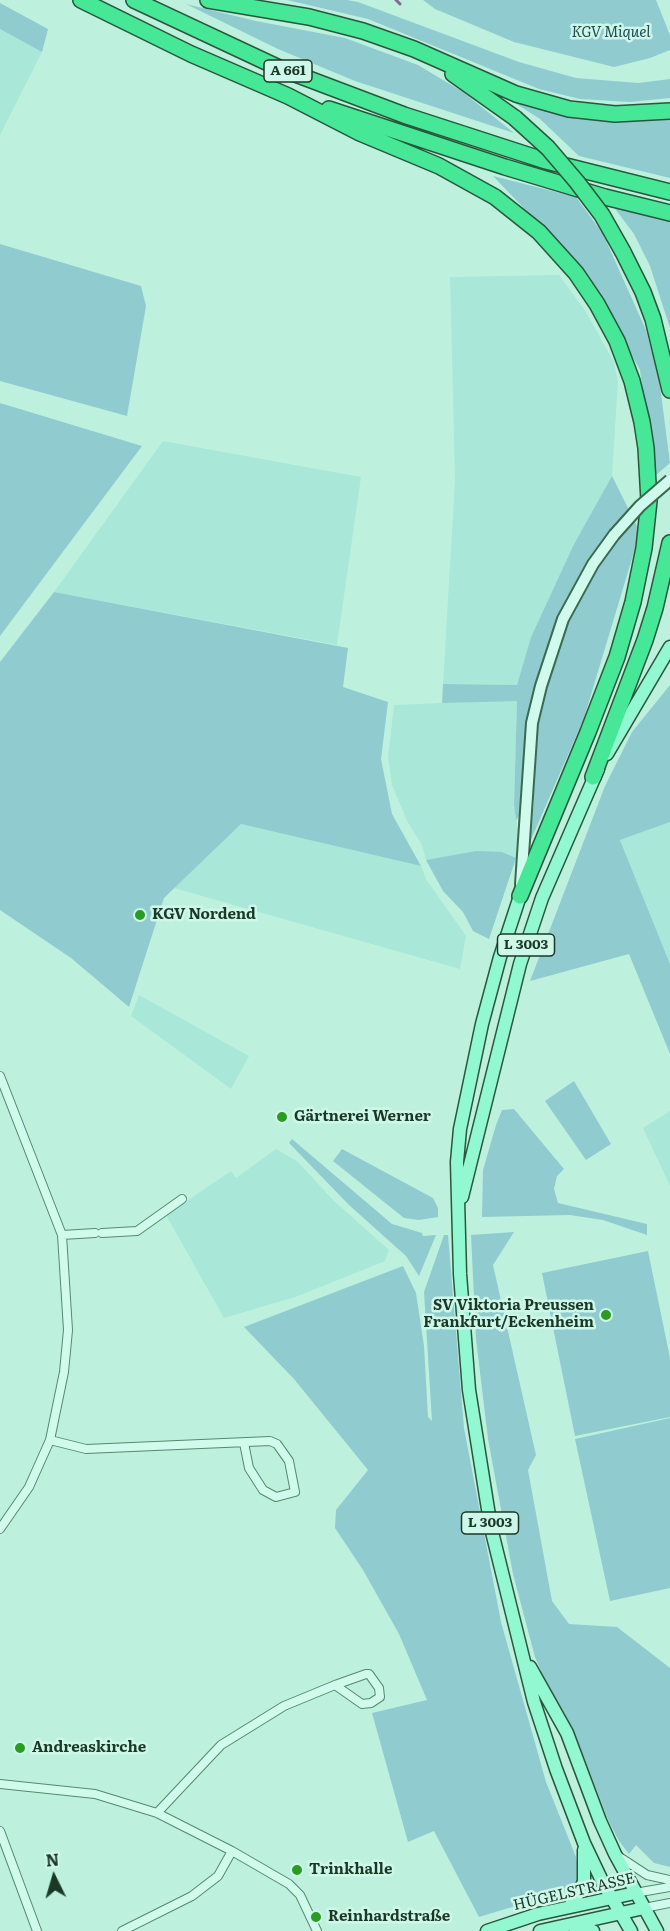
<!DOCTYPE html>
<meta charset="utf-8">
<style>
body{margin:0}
#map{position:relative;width:670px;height:1931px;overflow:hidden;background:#bdf1de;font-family:Literata,serif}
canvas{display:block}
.north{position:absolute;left:24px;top:1847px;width:60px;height:60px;-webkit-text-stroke:4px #cdf8e9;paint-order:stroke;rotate:355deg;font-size:16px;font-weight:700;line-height:24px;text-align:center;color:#1b3827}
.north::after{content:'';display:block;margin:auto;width:21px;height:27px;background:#1b3827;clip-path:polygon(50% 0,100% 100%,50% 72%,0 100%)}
</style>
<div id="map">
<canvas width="670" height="1931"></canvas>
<div class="north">N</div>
</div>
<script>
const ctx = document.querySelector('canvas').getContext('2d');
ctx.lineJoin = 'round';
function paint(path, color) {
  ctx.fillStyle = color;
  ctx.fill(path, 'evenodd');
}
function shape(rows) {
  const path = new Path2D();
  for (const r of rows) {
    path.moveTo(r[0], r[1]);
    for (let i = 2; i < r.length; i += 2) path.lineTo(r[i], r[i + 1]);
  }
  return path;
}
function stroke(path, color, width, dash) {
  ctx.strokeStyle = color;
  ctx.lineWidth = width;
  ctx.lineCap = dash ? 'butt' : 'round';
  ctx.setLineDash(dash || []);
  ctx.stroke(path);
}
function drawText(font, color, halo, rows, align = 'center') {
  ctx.font = font + ' Literata,serif';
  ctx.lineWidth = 5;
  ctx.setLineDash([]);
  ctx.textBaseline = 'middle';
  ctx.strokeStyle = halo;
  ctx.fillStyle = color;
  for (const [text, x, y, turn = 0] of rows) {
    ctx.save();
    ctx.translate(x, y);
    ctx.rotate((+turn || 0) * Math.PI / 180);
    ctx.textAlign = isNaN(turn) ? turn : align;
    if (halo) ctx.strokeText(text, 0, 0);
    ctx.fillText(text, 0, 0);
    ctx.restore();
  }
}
paint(shape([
 [0,29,42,52,0,135],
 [559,275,586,312,614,362,618,382,612,476,574,544,531,637,517,685,443,684,455,480,450,277],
 [163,441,361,477,337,645,54,592],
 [512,700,517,701,514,805,519,839,516,858,502,852,426,860,422,845,407,821,392,785,388,757,394,705],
 [670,822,670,964,620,840],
 [241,824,421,866,426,879,466,936,460,969,174,888],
 [139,995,249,1056,231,1089,131,1016],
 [670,1111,670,1186,643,1128],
 [276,1149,298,1162,333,1200,389,1250,385,1261,295,1297,224,1318,166,1215,231,1171,236,1178]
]), '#a9e7d9');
paint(shape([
 [287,0,347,0,358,2,519,62,576,78,638,83,670,79,670,98,630,102,580,99,539,89,368,19],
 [423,0,656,0,670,35,670,50,650,58,614,67,514,42,435,9],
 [0,3,48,29,42,52,0,29],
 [186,4,256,21,345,38,418,65,463,92,514,133,355,81,278,49],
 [493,89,576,118,670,116,670,178,579,156,540,119],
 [493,176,576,197,603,234,646,330,659,378,670,463,655,476,640,370,585,272],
 [613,206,670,220,670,328,650,266,634,234],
 [0,244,141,286,146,306,127,416,0,381],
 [0,403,142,446,0,636],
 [612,476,640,532,584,718,530,842,534,800,516,820,514,805,517,701,442,703,443,684,517,685,531,637,574,544],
 [54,592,348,648,343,687,388,702,381,759,392,814,421,866,241,824,164,898,129,1007,71,958,0,910,0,662],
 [670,685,670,822,620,840,670,964,670,1054,629,954,530,981,605,786,632,732],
 [476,851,502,852,516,858,489,939,473,931,463,912,443,891,426,860],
 [574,1081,611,1144,586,1160,545,1101],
 [514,1109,564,1169,557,1176,554,1189,558,1203,647,1224,647,1235,603,1220,570,1215,482,1217,483,1170,496,1125,502,1110],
 [292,1139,392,1224,422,1233,423,1236,436,1235,419,1276,406,1256,349,1205,289,1143],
 [342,1149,433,1198,438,1208,438,1217,419,1220,404,1218,333,1161],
 [514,1232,493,1265,536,1455,528,1470,552,1601,569,1624,617,1627,670,1668,670,1867,654,1863,636,1845,629,1854,619,1841,609,1822,577,1739,549,1690,535,1657,513,1574,488,1439,476,1339,471,1235],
 [444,1235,448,1235,464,1428,501,1622,546,1782,576,1857,579,1872,577,1883,572,1884,565,1891,479,1917,434,1831,408,1842,372,1713,427,1700,399,1634,363,1570,335,1528,336,1510,368,1470,294,1379,244,1327,403,1266,416,1293,424,1346,428,1417,432,1421,424,1292],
 [648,1251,670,1358,670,1417,575,1436,542,1273],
 [670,1418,670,1588,610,1601,575,1439]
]), '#90cbcf');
stroke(shape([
 [396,0,400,4]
]), '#83688f', 3);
const street = shape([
 [0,1076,62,1235,68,1330,64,1372,50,1440,29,1487,0,1529],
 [102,1233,137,1231,182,1199],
 [62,1235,95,1233],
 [50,1440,86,1449,270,1441,277,1444,289,1461,295,1492,276,1497,263,1490,249,1468,244,1443],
 [0,1784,95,1794,157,1813,232,1851,289,1884,300,1895,317,1931],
 [157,1813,221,1745,284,1706,335,1685,366,1674,369,1674,379,1688,380,1697,371,1703,362,1704,335,1685],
 [0,1831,37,1931],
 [618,1856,647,1875,670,1880],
 [635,1893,670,1887],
 [644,1908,670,1903],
 [122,1931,192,1896,218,1876,232,1851]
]);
const secondary = shape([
 [521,884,532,723,541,686,563,619,593,564,614,535]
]);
const primary = shape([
 [607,754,670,647],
 [520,896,500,957,482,1024,460,1129,457,1162,460,1274,469,1390,491,1528,534,1702,556,1769,584,1843,603,1883,631,1931],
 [462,1197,520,964,542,898,598,769],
 [530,1667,567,1733,600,1821,615,1854,657,1931],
 [570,1906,581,1889,584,1881,584,1850],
 [571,1925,593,1931],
 [487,1931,538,1914,635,1893],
 [540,1931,644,1908]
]);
const highway = shape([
 [81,0,191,54,288,96,360,133,439,166,495,197,539,232,576,273,597,304,617,341,632,381,642,422,646,448,649,501,644,548,633,602,617,657,588,732,520,896],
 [134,0,277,67,404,115,546,161,670,192],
 [208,0,309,17,363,31,414,49,516,94,569,109,615,114,670,111],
 [453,74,515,118],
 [329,109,505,167,605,197,670,213],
 [623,252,643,292,653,319,670,390],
 [593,777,645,640,655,608,670,543]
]);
stroke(street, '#55896e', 10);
stroke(secondary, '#386b4f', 14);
stroke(primary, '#2a563c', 15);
stroke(highway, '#2a563c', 18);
stroke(street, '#d0fbec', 8);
stroke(secondary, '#d0fbec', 10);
stroke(primary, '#91f8d1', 12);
stroke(highway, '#46e797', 15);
const secondaryBridge = shape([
 [614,535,640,506,670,480]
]);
const highwayBridge = shape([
 [515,118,548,148,577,182,602,215,623,252]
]);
stroke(secondaryBridge, '#386b4f', 14, []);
stroke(highwayBridge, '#2a563c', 18, []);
stroke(secondaryBridge, '#d0fbec', 10);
stroke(highwayBridge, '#46e797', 15);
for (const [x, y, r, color] of [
 [140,915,6,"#299c21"],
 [282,1117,6,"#299c21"],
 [606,1315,6,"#299c21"],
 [20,1748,6,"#299c21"],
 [297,1870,6,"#299c21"],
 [316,1917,6,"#299c21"]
]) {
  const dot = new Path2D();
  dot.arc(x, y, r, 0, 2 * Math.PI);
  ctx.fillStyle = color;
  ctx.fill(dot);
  stroke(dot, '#cdf8e9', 2);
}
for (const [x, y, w] of [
 [288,71,48],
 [526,945,57],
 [490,1523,57]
]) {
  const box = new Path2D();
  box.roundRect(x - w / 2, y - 11, w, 22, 4.5);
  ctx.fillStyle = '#cdf8e9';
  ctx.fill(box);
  stroke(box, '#1b3827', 1.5);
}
drawText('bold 14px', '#1b3827', null, [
 ["A 661",288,71],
 ["L 3003",526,945],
 ["L 3003",490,1523]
]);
drawText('italic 15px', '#204b55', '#cdf8e9', [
 ["KGV Miquel",611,33]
]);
drawText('bold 15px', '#1b3827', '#cdf8e9', [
 ["KGV Nordend",152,915],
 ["Gärtnerei Werner",294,1117],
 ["SV Viktoria Preussen",594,1306,"right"],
 ["Frankfurt/Eckenheim",594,1323,"right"],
 ["Andreaskirche",32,1748],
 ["Trinkhalle",309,1870],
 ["Reinhardstraße",328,1917]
], 'left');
drawText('15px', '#1b3827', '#cdf8e9', [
 ["HÜGELSTRASSE",574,1892,-13]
]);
</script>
